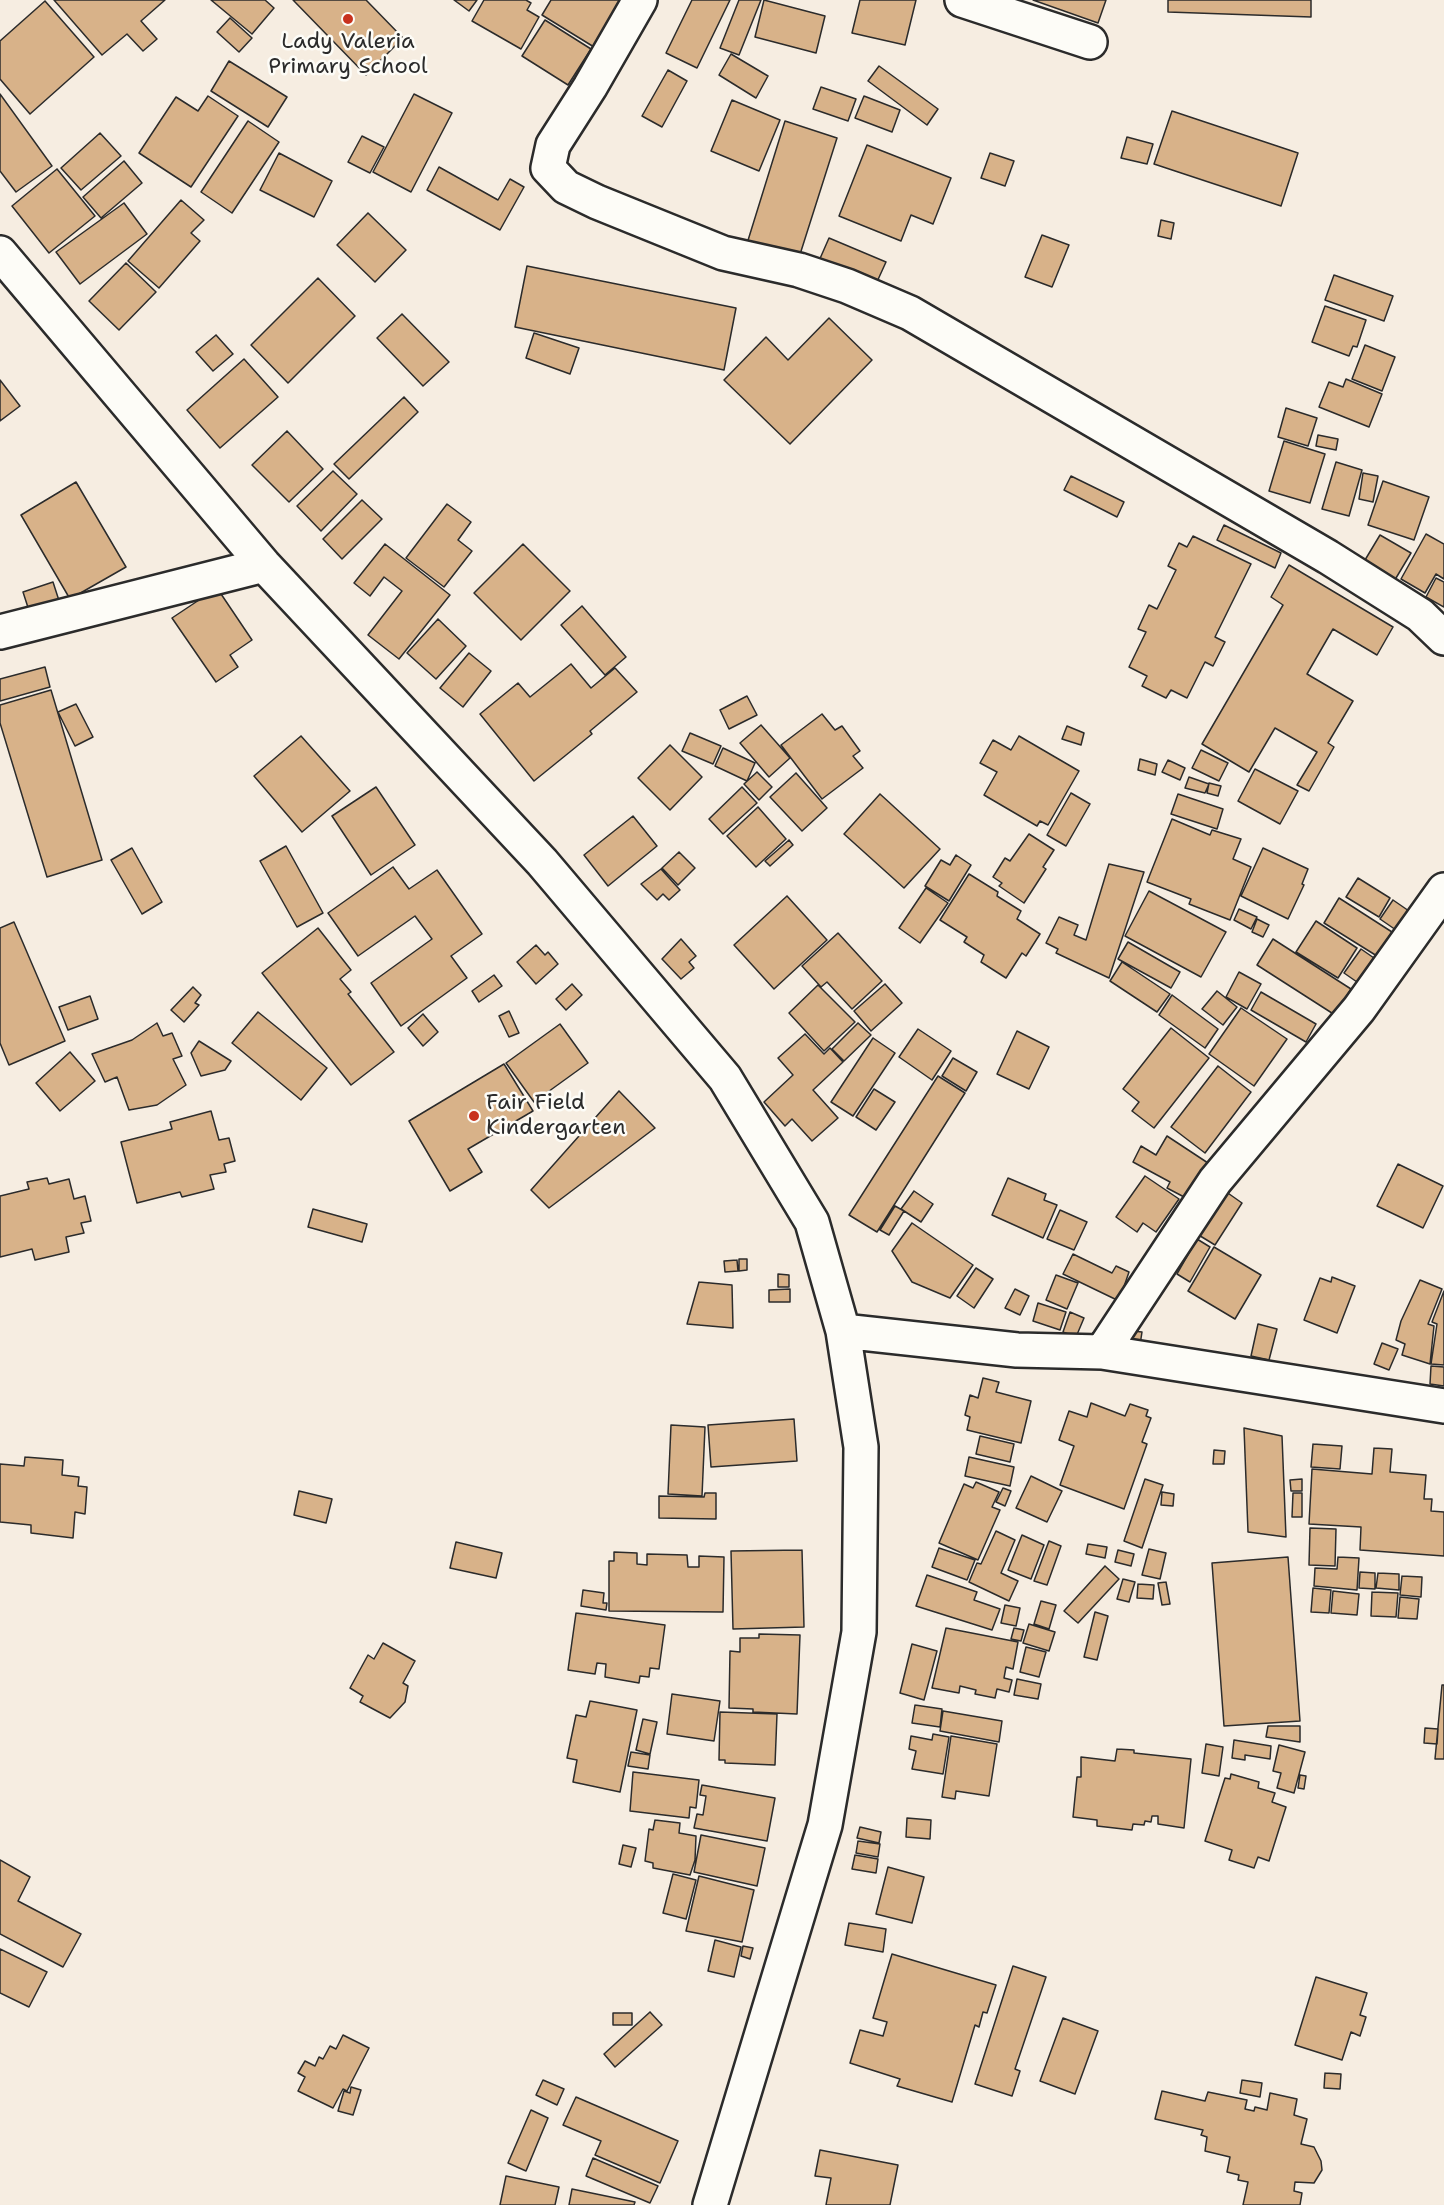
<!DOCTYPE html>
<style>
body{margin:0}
canvas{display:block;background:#f6ede1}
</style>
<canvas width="1444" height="2205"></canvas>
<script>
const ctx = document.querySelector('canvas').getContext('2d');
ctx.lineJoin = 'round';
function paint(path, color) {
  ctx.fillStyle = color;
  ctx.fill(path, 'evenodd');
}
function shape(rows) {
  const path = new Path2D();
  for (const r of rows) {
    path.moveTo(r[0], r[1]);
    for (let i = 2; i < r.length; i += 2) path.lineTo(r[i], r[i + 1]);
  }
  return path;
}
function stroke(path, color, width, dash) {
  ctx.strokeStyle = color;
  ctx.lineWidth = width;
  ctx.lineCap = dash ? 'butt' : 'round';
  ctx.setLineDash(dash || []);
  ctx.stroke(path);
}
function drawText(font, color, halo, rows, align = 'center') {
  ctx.font = font + ' "Shantell Sans",sans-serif';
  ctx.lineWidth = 5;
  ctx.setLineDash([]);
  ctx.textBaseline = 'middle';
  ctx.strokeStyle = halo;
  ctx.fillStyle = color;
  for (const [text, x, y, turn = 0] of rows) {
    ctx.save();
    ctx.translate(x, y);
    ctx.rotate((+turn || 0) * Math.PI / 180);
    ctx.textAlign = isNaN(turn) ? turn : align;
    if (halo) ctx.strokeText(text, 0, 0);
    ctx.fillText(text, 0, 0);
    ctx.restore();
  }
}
const building = shape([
 [54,0,165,0,141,21,157,39,143,51,127,34,102,55,54,0],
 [211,0,265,0,274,8,252,34,211,0],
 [293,0,366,0,403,38,366,75,293,0],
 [454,0,477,0,469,11,454,0],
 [484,0,526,0,531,3,527,10,539,17,521,49,472,21,484,0],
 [551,0,623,0,594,47,542,15,551,0],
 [692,0,730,0,697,68,666,53,692,0],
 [739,0,761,0,739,55,720,48,739,0],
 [764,0,825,16,816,53,755,37,764,0],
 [860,0,916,0,905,45,852,33,860,0],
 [1033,0,1106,0,1098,23,1033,0],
 [1168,0,1311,0,1311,17,1168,12,1168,0],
 [45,1,94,57,30,114,0,79,0,41,45,1],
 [230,18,252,38,239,52,217,32,230,18],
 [545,20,591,49,568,85,522,56,545,20],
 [731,54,768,76,756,98,719,75,731,54],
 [229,61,287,97,268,127,211,91,229,61],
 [879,66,938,109,927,125,868,81,879,66],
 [668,70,687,81,662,127,642,116,668,70],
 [821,87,856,99,848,121,813,109,821,87],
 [0,94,52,166,16,192,0,171,0,94],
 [414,94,452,113,411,192,373,172,414,94],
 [208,96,238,116,191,187,139,153,176,97,198,111,208,96],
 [864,96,900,110,892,132,855,118,864,96],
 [732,100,780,120,759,171,711,151,732,100],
 [1172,111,1298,153,1281,206,1154,164,1172,111],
 [248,121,279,142,232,213,201,192,248,121],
 [785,121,837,138,796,267,745,250,785,121],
 [100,133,121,156,81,190,61,168,100,133],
 [362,136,384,147,370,173,348,162,362,136],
 [1127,137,1153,144,1147,164,1121,158,1127,137],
 [867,145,951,178,933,224,911,215,901,241,839,216,867,145],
 [279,153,332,181,314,217,260,190,279,153],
 [990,153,1014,161,1005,186,981,178,990,153],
 [124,161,142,183,101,218,83,197,124,161],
 [439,167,498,200,510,179,524,187,500,230,427,190,439,167],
 [57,169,95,216,49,253,12,206,57,169],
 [181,200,204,220,191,233,200,241,159,288,128,261,181,200],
 [124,203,147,234,80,284,56,252,124,203],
 [368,213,406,250,375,282,337,245,368,213],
 [1161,220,1174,223,1171,239,1158,236,1161,220],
 [1042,235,1069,245,1052,287,1025,277,1042,235],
 [829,238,886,262,871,295,815,270,829,238],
 [126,263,156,292,119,330,89,301,126,263],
 [527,266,736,308,724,370,515,327,527,266],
 [1334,275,1393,296,1384,321,1325,300,1334,275],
 [318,278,355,316,288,383,251,345,318,278],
 [1325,306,1366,320,1357,347,1353,346,1349,356,1312,342,1325,306],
 [402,314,449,362,423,386,377,338,402,314],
 [829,318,872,360,790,444,724,380,766,337,788,360,829,318],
 [534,333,579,348,570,374,526,358,534,333],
 [216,335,233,354,213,371,196,352,216,335],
 [1365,345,1395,357,1382,391,1352,379,1365,345],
 [244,359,278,397,220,448,187,410,244,359],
 [1346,379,1382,394,1369,427,1319,407,1329,382,1343,387,1346,379],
 [0,380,20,406,0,421,0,380],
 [404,397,418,412,349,479,334,464,404,397],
 [1286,408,1317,418,1308,446,1278,437,1286,408],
 [287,431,323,469,289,502,252,465,287,431],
 [1318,435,1338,439,1336,450,1316,446,1318,435],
 [1284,441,1325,454,1310,503,1269,491,1284,441],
 [1336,462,1362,470,1349,516,1322,509,1336,462],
 [333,471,357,494,321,531,297,506,333,471],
 [1363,473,1378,476,1373,502,1359,499,1363,473],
 [1071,476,1124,502,1117,517,1064,490,1071,476],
 [1383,481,1429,497,1414,540,1368,525,1383,481],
 [76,482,126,567,70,599,21,515,76,482],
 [362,500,382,519,342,559,323,539,362,500],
 [447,504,471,522,458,540,472,551,444,587,406,558,447,504],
 [1224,525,1281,553,1275,568,1217,540,1224,525],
 [1426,534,1444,544,1444,579,1436,574,1425,593,1401,579,1426,534],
 [1380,535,1411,553,1393,583,1362,565,1380,535],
 [1193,536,1251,564,1215,637,1225,642,1213,666,1205,662,1187,698,1171,690,1166,698,1142,686,1147,676,1129,667,1146,632,1138,629,1149,605,1157,609,1176,570,1168,566,1179,543,1187,547,1193,536],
 [385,544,450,595,399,659,368,635,402,591,384,577,370,596,354,583,385,544],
 [523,544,570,591,521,640,474,593,523,544],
 [1289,565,1393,627,1377,655,1333,629,1307,674,1353,701,1328,743,1334,747,1309,791,1297,785,1317,752,1275,728,1249,772,1202,744,1283,605,1271,597,1289,565],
 [1436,578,1444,582,1444,607,1426,597,1436,578],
 [53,582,63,613,33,623,23,592,53,582],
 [217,588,252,640,230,655,238,667,216,682,172,618,217,588],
 [582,606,626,657,605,675,561,625,582,606],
 [438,619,466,646,436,679,407,653,438,619],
 [469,653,491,671,463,707,440,688,469,653],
 [571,664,591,688,615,668,637,692,590,731,592,734,534,781,480,714,518,683,530,697,571,664],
 [45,667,50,687,0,701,0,679,45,667],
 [51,690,102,860,47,877,0,723,0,705,51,690],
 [747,696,757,715,729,729,720,710,747,696],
 [76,704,93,737,75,746,58,712,76,704],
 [822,714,835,730,842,726,860,751,853,756,863,768,822,799,781,745,822,714],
 [761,725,790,758,769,777,740,743,761,725],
 [1067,726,1084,733,1081,745,1062,739,1067,726],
 [690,733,721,746,713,764,682,751,690,733],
 [301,736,350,791,302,832,254,776,301,736],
 [1019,736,1079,771,1048,825,1040,821,1037,826,984,795,997,772,980,763,993,740,1011,750,1019,736],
 [670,745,702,777,670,810,638,778,670,745],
 [723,748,755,763,747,781,715,766,723,748],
 [1201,750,1228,763,1219,781,1192,768,1201,750],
 [1140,759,1157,764,1155,775,1138,770,1140,759],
 [1168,760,1185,768,1180,780,1162,772,1168,760],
 [1255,769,1298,791,1280,824,1238,801,1255,769],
 [757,772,772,787,759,800,744,784,757,772],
 [796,773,827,808,802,831,770,797,796,773],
 [1189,777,1209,784,1205,793,1185,788,1189,777],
 [1209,783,1221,786,1218,796,1207,793,1209,783],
 [376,787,415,845,371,875,332,816,376,787],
 [742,787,757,803,723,834,709,819,742,787],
 [1071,793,1090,804,1066,846,1047,835,1071,793],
 [880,794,940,849,904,888,844,834,880,794],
 [1178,794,1223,809,1217,829,1171,814,1178,794],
 [758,807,786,839,756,867,727,836,758,807],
 [633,816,657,846,608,886,584,855,633,816],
 [1172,819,1210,835,1212,830,1241,839,1233,859,1251,867,1230,920,1189,904,1191,899,1147,882,1172,819],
 [1029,834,1054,850,1043,867,1046,869,1024,903,999,886,1002,883,993,877,1005,858,1010,861,1029,834],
 [789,840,793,845,770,866,765,861,789,840],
 [286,846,323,913,297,927,260,861,286,846],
 [132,848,162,902,142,914,111,860,132,848],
 [1263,848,1308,869,1302,884,1304,885,1288,919,1241,896,1263,848],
 [679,852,695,868,678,885,662,868,679,852],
 [956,855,971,865,949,901,925,886,941,860,950,865,956,855],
 [1109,864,1144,872,1109,978,1056,953,1058,949,1046,943,1059,917,1078,925,1074,935,1086,940,1109,864],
 [393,867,409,889,437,870,482,934,451,956,467,978,401,1026,371,983,432,939,415,916,358,956,328,913,393,867],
 [661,869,680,890,669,900,663,894,657,900,641,884,661,869],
 [969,874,998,892,997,896,1021,911,1017,919,1040,934,1026,956,1022,953,1006,978,981,962,984,955,964,942,967,937,940,920,969,874],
 [1358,878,1390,898,1379,917,1346,897,1358,878],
 [926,888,948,903,920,943,899,928,926,888],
 [1149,891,1226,932,1201,977,1125,936,1149,891],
 [787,896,827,940,774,989,734,945,787,896],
 [1339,898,1392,932,1377,956,1324,923,1339,898],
 [1393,900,1409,911,1396,930,1380,919,1393,900],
 [1239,909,1257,917,1251,929,1234,920,1239,909],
 [1257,919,1269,925,1263,937,1252,932,1257,919],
 [1316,921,1357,948,1338,978,1296,952,1316,921],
 [14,922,65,1041,9,1065,0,1043,0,928,14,922],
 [318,928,351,970,340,979,351,992,348,994,394,1052,351,1085,262,973,318,928],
 [838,933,882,981,852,1009,827,982,821,987,802,966,838,933],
 [681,939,696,956,689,962,694,968,681,979,662,959,681,939],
 [1273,939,1351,989,1335,1015,1257,965,1273,939],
 [1128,942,1180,972,1171,988,1118,959,1128,942],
 [536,945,545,955,548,952,558,964,536,984,517,962,536,945],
 [1361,949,1374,958,1357,982,1344,973,1361,949],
 [1122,962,1170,994,1157,1012,1110,981,1122,962],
 [1239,972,1261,984,1247,1009,1226,997,1239,972],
 [494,975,502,986,479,1002,472,991,494,975],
 [572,984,582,995,566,1010,556,999,572,984],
 [885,984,902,1003,871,1031,854,1011,885,984],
 [818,985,855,1022,824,1051,789,1013,818,985],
 [193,987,201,995,195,1003,199,1005,184,1022,171,1010,193,987],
 [1217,991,1237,1007,1223,1025,1202,1009,1217,991],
 [1261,992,1316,1024,1306,1042,1251,1010,1261,992],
 [1172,995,1218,1029,1205,1048,1159,1015,1172,995],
 [90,996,98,1019,68,1030,59,1007,90,996],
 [1241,1008,1287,1039,1254,1086,1209,1054,1241,1008],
 [509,1011,519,1033,509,1037,499,1016,509,1011],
 [258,1012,327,1068,301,1100,232,1043,258,1012],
 [423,1014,438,1032,423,1046,408,1028,423,1014],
 [157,1023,163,1036,172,1033,182,1056,173,1059,186,1085,157,1105,129,1110,117,1077,105,1082,92,1054,132,1040,157,1023],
 [858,1023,871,1035,844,1061,832,1049,858,1023],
 [560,1024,588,1063,534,1102,506,1063,560,1024],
 [1171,1028,1209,1058,1154,1128,1132,1111,1139,1102,1123,1089,1171,1028],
 [918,1029,951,1051,932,1080,899,1057,918,1029],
 [1017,1031,1049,1047,1029,1089,997,1074,1017,1031],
 [805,1034,824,1054,830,1048,843,1062,813,1090,838,1118,812,1141,792,1119,785,1126,764,1102,793,1075,778,1058,805,1034],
 [873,1038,895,1053,853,1116,831,1102,873,1038],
 [199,1041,231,1061,225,1070,201,1076,191,1053,199,1041],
 [70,1052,95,1081,60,1111,36,1083,70,1052],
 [953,1058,977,1072,966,1091,942,1076,953,1058],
 [504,1064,533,1111,468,1149,482,1172,450,1191,409,1121,504,1064],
 [1218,1066,1251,1092,1205,1153,1171,1127,1218,1066],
 [938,1076,965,1093,877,1232,849,1215,938,1076],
 [874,1089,895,1102,876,1130,856,1117,874,1089],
 [619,1091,655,1128,549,1208,531,1190,619,1091],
 [211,1111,219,1140,229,1138,235,1161,224,1164,226,1172,210,1175,214,1189,182,1197,180,1192,137,1203,121,1142,172,1129,170,1122,211,1111],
 [1167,1136,1208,1163,1202,1181,1186,1198,1167,1188,1170,1182,1133,1162,1141,1146,1156,1155,1167,1136],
 [1398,1164,1443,1186,1423,1228,1377,1206,1398,1164],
 [1145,1176,1179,1199,1156,1232,1143,1223,1137,1232,1116,1217,1145,1176],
 [47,1178,49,1184,69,1179,74,1199,85,1196,91,1221,81,1223,84,1233,66,1237,69,1252,35,1260,32,1249,0,1257,0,1196,29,1189,27,1182,47,1178],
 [1008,1178,1046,1194,1044,1200,1057,1205,1043,1238,992,1215,1008,1178],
 [914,1191,933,1204,921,1222,901,1209,914,1191],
 [1225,1191,1242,1203,1215,1245,1197,1234,1225,1191],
 [895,1206,904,1211,889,1235,880,1230,895,1206],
 [313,1209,367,1224,362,1242,308,1227,313,1209],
 [1060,1210,1087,1222,1074,1250,1047,1239,1060,1210],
 [912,1223,973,1265,950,1298,912,1282,892,1251,912,1223],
 [1197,1239,1210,1247,1190,1282,1177,1274,1197,1239],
 [1214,1247,1261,1275,1235,1319,1188,1291,1214,1247],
 [1073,1254,1112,1273,1116,1266,1129,1272,1119,1301,1063,1274,1073,1254],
 [739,1259,747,1259,747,1270,739,1271,739,1259],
 [737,1260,738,1271,725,1272,724,1261,737,1260],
 [976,1268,993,1279,974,1308,957,1296,976,1268],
 [778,1274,789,1275,789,1287,778,1287,778,1274],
 [1056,1275,1078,1283,1067,1309,1046,1300,1056,1275],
 [1332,1277,1355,1286,1337,1333,1304,1320,1320,1278,1331,1282,1332,1277],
 [1420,1280,1442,1289,1428,1324,1434,1326,1430,1364,1402,1355,1405,1344,1396,1340,1401,1321,1420,1280],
 [699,1282,732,1285,733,1328,687,1324,699,1282],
 [790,1289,790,1302,769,1302,769,1290,790,1289],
 [1015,1289,1029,1296,1020,1315,1005,1308,1015,1289],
 [1444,1291,1444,1365,1431,1364,1437,1324,1432,1322,1444,1291],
 [1038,1303,1066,1312,1060,1330,1033,1321,1038,1303],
 [1070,1312,1084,1318,1076,1337,1063,1332,1070,1312],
 [1258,1324,1277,1329,1269,1360,1251,1356,1258,1324],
 [1124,1330,1142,1332,1140,1345,1123,1344,1124,1330],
 [1382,1343,1398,1349,1389,1370,1374,1364,1382,1343],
 [1431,1366,1444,1367,1444,1386,1430,1384,1431,1366],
 [983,1378,999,1382,996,1392,1031,1401,1021,1443,967,1430,970,1417,965,1415,970,1395,978,1398,983,1378],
 [1091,1403,1125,1416,1130,1404,1148,1410,1146,1416,1151,1418,1142,1442,1147,1444,1124,1509,1060,1485,1074,1446,1059,1440,1069,1411,1087,1417,1091,1403],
 [794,1419,797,1461,711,1467,708,1425,794,1419],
 [671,1425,705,1427,702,1496,668,1494,671,1425],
 [1244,1428,1282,1436,1286,1537,1248,1532,1244,1428],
 [980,1436,1014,1444,1010,1462,976,1454,980,1436],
 [1313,1444,1342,1446,1340,1469,1311,1467,1313,1444],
 [1374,1448,1392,1449,1390,1472,1426,1475,1424,1499,1432,1499,1431,1511,1444,1512,1444,1556,1360,1550,1361,1527,1309,1524,1312,1469,1372,1474,1374,1448],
 [1214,1450,1225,1451,1224,1464,1213,1464,1214,1450],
 [25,1457,63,1460,62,1475,79,1477,78,1486,87,1487,85,1514,75,1512,73,1538,31,1533,31,1525,0,1522,0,1464,24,1466,25,1457],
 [969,1457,1014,1467,1010,1486,965,1476,969,1457],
 [1031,1476,1062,1491,1047,1522,1016,1508,1031,1476],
 [1145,1479,1163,1485,1142,1548,1124,1541,1145,1479],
 [1302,1479,1302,1491,1291,1491,1290,1480,1302,1479],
 [976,1482,999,1492,992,1507,1000,1510,978,1560,939,1543,964,1484,973,1488,976,1482],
 [1003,1488,1011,1491,1005,1506,996,1502,1003,1488],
 [299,1491,332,1499,326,1523,294,1515,299,1491],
 [1162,1492,1174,1494,1173,1506,1161,1505,1162,1492],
 [705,1493,716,1493,716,1519,659,1518,659,1496,704,1497,705,1493],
 [1293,1493,1302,1493,1302,1517,1292,1517,1293,1493],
 [1310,1528,1336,1529,1335,1566,1309,1565,1310,1528],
 [996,1531,1015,1540,1001,1573,1018,1581,1009,1601,969,1582,977,1563,981,1564,996,1531],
 [1022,1535,1044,1545,1031,1579,1008,1570,1022,1535],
 [1049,1541,1061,1546,1047,1585,1034,1581,1049,1541],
 [456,1542,502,1553,496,1578,450,1568,456,1542],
 [1088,1544,1107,1547,1105,1558,1086,1554,1088,1544],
 [939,1548,975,1560,967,1580,932,1567,939,1548],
 [1149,1549,1166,1553,1160,1579,1142,1575,1149,1549],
 [802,1550,804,1627,733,1629,731,1551,802,1550],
 [1118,1550,1134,1554,1131,1566,1115,1562,1118,1550],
 [614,1552,637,1553,637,1564,647,1565,647,1554,687,1555,688,1567,699,1567,699,1556,724,1557,723,1612,609,1611,609,1561,614,1561,614,1552],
 [1288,1557,1300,1721,1224,1726,1212,1563,1288,1557],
 [1338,1557,1359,1558,1357,1590,1314,1586,1315,1568,1337,1569,1338,1557],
 [1105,1566,1119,1579,1078,1623,1064,1611,1105,1566],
 [1360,1572,1375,1573,1375,1589,1359,1588,1360,1572],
 [1378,1573,1399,1574,1399,1590,1376,1588,1378,1573],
 [927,1575,977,1592,974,1600,1000,1609,992,1630,916,1606,927,1575],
 [1402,1576,1422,1577,1421,1597,1400,1595,1402,1576],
 [1123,1579,1135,1582,1129,1602,1117,1599,1123,1579],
 [1166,1582,1170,1604,1162,1605,1158,1583,1166,1582],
 [1138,1584,1154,1585,1153,1599,1137,1598,1138,1584],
 [1313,1588,1331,1590,1329,1613,1311,1612,1313,1588],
 [583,1590,604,1593,603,1603,607,1603,606,1610,581,1606,583,1590],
 [1333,1591,1359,1594,1357,1615,1331,1613,1333,1591],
 [1372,1592,1398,1593,1396,1617,1371,1616,1372,1592],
 [1400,1597,1419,1599,1417,1619,1398,1618,1400,1597],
 [1041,1601,1056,1605,1049,1629,1034,1624,1041,1601],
 [1005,1605,1020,1608,1016,1626,1001,1623,1005,1605],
 [1095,1612,1108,1616,1097,1660,1084,1657,1095,1612],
 [576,1613,665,1625,659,1669,650,1668,649,1677,640,1676,639,1683,605,1677,606,1664,597,1663,595,1674,568,1670,576,1613],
 [1029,1624,1055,1632,1049,1651,1023,1643,1029,1624],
 [946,1628,1018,1642,1013,1669,1006,1667,1004,1678,1012,1680,1009,1692,997,1689,995,1698,975,1694,976,1690,960,1686,959,1693,932,1688,946,1628],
 [1014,1628,1024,1630,1021,1641,1011,1639,1014,1628],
 [759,1634,800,1635,797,1714,753,1712,753,1709,729,1708,730,1651,740,1652,740,1638,759,1638,759,1634],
 [383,1643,415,1661,403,1683,408,1686,405,1702,390,1718,360,1702,363,1696,350,1688,368,1655,374,1659,383,1643],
 [912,1644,937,1651,924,1700,900,1693,912,1644],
 [1026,1647,1046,1652,1039,1677,1020,1672,1026,1647],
 [1017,1679,1041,1684,1038,1699,1014,1695,1017,1679],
 [1442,1685,1444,1685,1444,1759,1435,1759,1442,1685],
 [672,1694,720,1701,714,1741,667,1734,672,1694],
 [590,1701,637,1710,620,1792,573,1782,577,1760,567,1758,576,1715,586,1717,590,1701],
 [915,1705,942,1709,940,1727,912,1723,915,1705],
 [943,1711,1002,1721,999,1742,940,1731,943,1711],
 [720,1712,777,1714,775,1765,725,1763,725,1760,719,1760,720,1712],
 [643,1719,657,1722,650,1754,636,1750,643,1719],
 [1268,1726,1300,1726,1300,1742,1266,1737,1268,1726],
 [1425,1728,1438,1729,1437,1744,1424,1743,1425,1728],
 [933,1734,949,1737,943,1774,912,1769,916,1751,909,1749,911,1736,932,1740,933,1734],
 [951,1736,997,1744,989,1796,956,1791,955,1799,942,1797,951,1736],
 [1234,1740,1271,1746,1270,1759,1245,1755,1245,1760,1232,1758,1234,1740],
 [1206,1744,1223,1747,1219,1776,1202,1773,1206,1744],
 [1279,1745,1305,1752,1294,1793,1277,1788,1281,1773,1273,1771,1279,1745],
 [1117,1749,1134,1750,1134,1753,1191,1759,1184,1828,1158,1824,1158,1816,1152,1816,1151,1822,1145,1821,1144,1825,1133,1824,1132,1830,1097,1826,1097,1820,1073,1817,1077,1777,1081,1777,1081,1757,1115,1761,1117,1749],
 [631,1752,650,1755,648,1769,628,1766,631,1752],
 [633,1772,699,1780,696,1808,690,1807,689,1818,630,1811,633,1772],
 [1231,1774,1259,1782,1258,1788,1275,1793,1272,1802,1286,1807,1269,1861,1258,1857,1254,1868,1229,1860,1232,1850,1205,1841,1225,1778,1230,1779,1231,1774],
 [1300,1775,1306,1776,1304,1789,1298,1788,1300,1775],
 [702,1785,775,1798,767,1841,694,1828,697,1814,703,1815,706,1796,700,1795,702,1785],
 [907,1818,931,1820,930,1839,906,1837,907,1818],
 [655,1820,680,1823,679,1833,696,1836,695,1860,690,1875,653,1868,653,1863,645,1861,649,1829,653,1830,655,1820],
 [860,1827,881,1832,879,1843,857,1838,860,1827],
 [701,1835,765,1848,757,1886,694,1872,701,1835],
 [858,1841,880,1844,878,1857,856,1853,858,1841],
 [623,1845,636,1848,631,1867,619,1864,623,1845],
 [855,1855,878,1859,876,1873,852,1869,855,1855],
 [0,1860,30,1877,18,1901,81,1934,63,1967,0,1934,0,1860],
 [888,1867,924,1877,912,1923,876,1914,888,1867],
 [673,1874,696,1880,686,1919,663,1913,673,1874],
 [699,1876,754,1890,742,1942,686,1931,699,1876],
 [849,1923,886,1929,883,1952,845,1945,849,1923],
 [715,1940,741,1947,734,1977,708,1971,715,1940],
 [743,1946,753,1948,750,1959,741,1956,743,1946],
 [0,1949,47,1972,29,2007,0,1993,0,1949],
 [892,1954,996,1985,987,2013,983,2012,979,2027,975,2025,952,2102,897,2086,900,2079,850,2063,860,2030,883,2036,887,2022,873,2018,892,1954],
 [1013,1966,1046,1977,1015,2069,1020,2071,1012,2096,975,2084,1013,1966],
 [1316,1977,1367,1993,1360,2015,1366,2017,1360,2036,1351,2032,1342,2060,1295,2045,1316,1977],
 [650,2012,662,2025,615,2067,604,2054,650,2012],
 [613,2013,632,2013,632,2025,613,2025,613,2013],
 [1063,2018,1098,2031,1075,2094,1040,2081,1063,2018],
 [343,2035,369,2048,347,2091,343,2089,333,2108,298,2091,305,2077,298,2073,305,2061,315,2066,319,2057,323,2059,330,2046,336,2049,343,2035],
 [1325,2073,1341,2074,1340,2089,1324,2088,1325,2073],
 [543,2080,564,2089,557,2105,536,2095,543,2080],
 [1242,2080,1262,2083,1260,2097,1240,2093,1242,2080],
 [351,2087,361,2090,353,2115,338,2111,344,2091,350,2093,351,2087],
 [1162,2091,1205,2101,1208,2092,1247,2100,1245,2109,1254,2111,1255,2107,1267,2110,1270,2093,1297,2099,1294,2115,1307,2119,1301,2144,1314,2147,1321,2161,1322,2170,1314,2183,1295,2182,1294,2191,1302,2193,1300,2205,1243,2205,1248,2182,1238,2180,1239,2175,1227,2172,1230,2157,1205,2151,1207,2137,1201,2135,1203,2130,1155,2119,1162,2091],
 [576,2097,678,2141,660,2183,595,2155,601,2141,563,2125,576,2097],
 [531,2110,548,2118,526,2171,508,2163,531,2110],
 [820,2150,898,2165,890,2205,826,2205,831,2178,815,2176,820,2150],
 [593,2158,658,2186,650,2203,586,2176,593,2158],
 [506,2176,559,2187,555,2205,500,2205,506,2176],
 [572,2189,635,2202,634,2205,569,2205,572,2189]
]);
paint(building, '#d8b289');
stroke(building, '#2b2b2b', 1.5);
const minor = shape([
 [640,0,590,87,553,145,548,168,566,187,597,202,723,253,799,270,847,286,910,313,1328,557,1420,615,1444,638],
 [962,0,1090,42],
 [0,253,264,565,542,862,725,1078,812,1222,843,1331,861,1447,859,1632,825,1825,710,2205],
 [0,632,264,565],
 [843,1331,1017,1350,1102,1352,1444,1406],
 [1102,1352,1215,1181,1359,1009,1444,890]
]);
stroke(minor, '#2b2b2b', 38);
stroke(minor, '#fdfcf7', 33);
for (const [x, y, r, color] of [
 [348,19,6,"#c8321e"],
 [474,1116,6,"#c8321e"]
]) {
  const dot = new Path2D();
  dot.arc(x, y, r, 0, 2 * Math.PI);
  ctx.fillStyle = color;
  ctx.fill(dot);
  stroke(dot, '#fdfcf7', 2);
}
drawText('22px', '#2b2b2b', '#fdfcf7', [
 ["Lady Valeria",348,42],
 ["Primary School",348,67],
 ["Fair Field",486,1103,"left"],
 ["Kindergarten",486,1128,"left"]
]);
</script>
